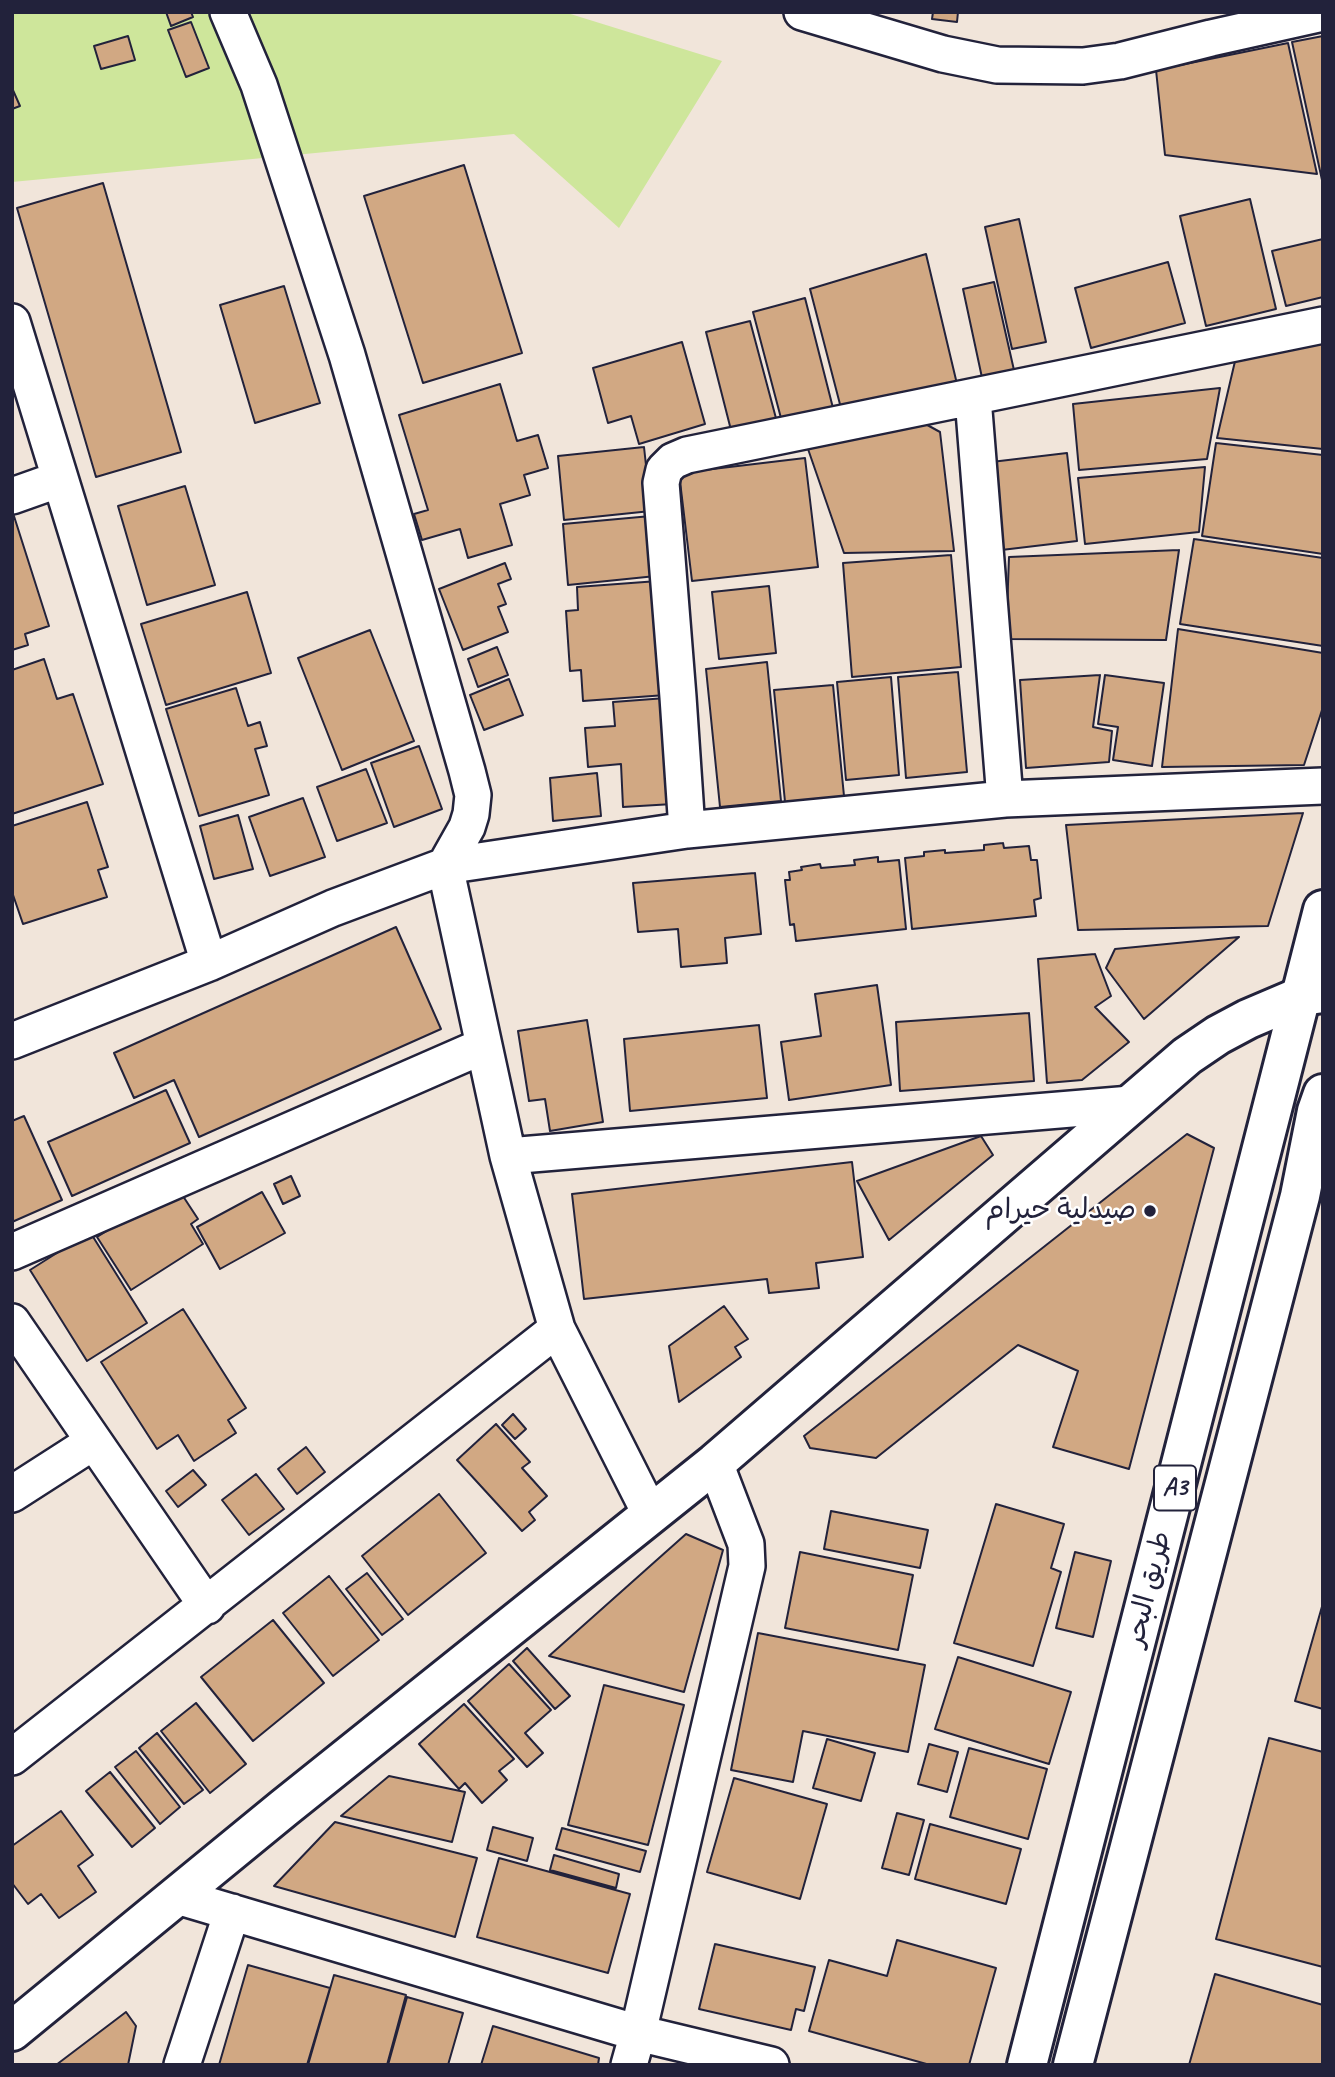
<!DOCTYPE html>
<meta charset="utf-8">
<style>
body{margin:0}
#map{position:relative;width:1335px;height:2077px;overflow:hidden;background:#f1e5da;font-family:Caveat,sans-serif}
canvas{display:block}
.frame{position:absolute;inset:0;border:14px solid #22223b;pointer-events:none}
</style>
<div id="map">
<canvas width="1335" height="2077"></canvas>
<div class="frame"></div>
</div>
<script>
const ctx = document.querySelector('canvas').getContext('2d');
ctx.lineJoin = 'round';
function paint(path, color) {
  ctx.fillStyle = color;
  ctx.fill(path, 'evenodd');
}
function shape(rows) {
  const path = new Path2D();
  for (const r of rows) {
    path.moveTo(r[0], r[1]);
    for (let i = 2; i < r.length; i += 2) path.lineTo(r[i], r[i + 1]);
  }
  return path;
}
function stroke(path, color, width, dash) {
  ctx.strokeStyle = color;
  ctx.lineWidth = width;
  ctx.lineCap = dash ? 'butt' : 'round';
  ctx.setLineDash(dash || []);
  ctx.stroke(path);
}
function drawText(font, color, halo, rows, align = 'center') {
  ctx.font = font + ' Caveat,"Playpen Sans Arabic",sans-serif';
  ctx.lineWidth = 5;
  ctx.setLineDash([]);
  ctx.textBaseline = 'middle';
  ctx.strokeStyle = halo;
  ctx.fillStyle = color;
  for (const [text, x, y, turn = 0] of rows) {
    ctx.save();
    ctx.translate(x, y);
    ctx.rotate((+turn || 0) * Math.PI / 180);
    ctx.textAlign = isNaN(turn) ? turn : align;
    if (halo) ctx.strokeText(text, 0, 0);
    ctx.fillText(text, 0, 0);
    ctx.restore();
  }
}
paint(shape([
 [12,12,564,12,722,61,619,228,514,134,12,182]
]), '#cee69b');
const building = shape([
 [166,12,191,12,193,17,171,26,166,12],
 [933,12,958,12,957,22,932,19,933,12],
 [191,22,209,68,186,77,168,30,191,22],
 [128,36,135,60,101,69,94,46,128,36],
 [1323,36,1323,180,1322,180,1292,42,1323,36],
 [1288,43,1317,174,1165,155,1156,70,1288,43],
 [12,88,20,106,12,109,12,88],
 [464,165,522,353,423,383,364,196,464,165],
 [103,183,181,452,96,477,17,208,103,183],
 [1250,199,1276,309,1206,326,1180,216,1250,199],
 [1019,219,1046,342,1012,349,985,227,1019,219],
 [1323,239,1323,297,1286,306,1272,251,1323,239],
 [926,254,957,384,842,412,810,289,926,254],
 [1168,262,1185,323,1091,348,1075,288,1168,262],
 [994,282,1016,379,984,387,963,289,994,282],
 [284,286,320,403,255,423,220,305,284,286],
 [805,298,833,408,782,422,753,312,805,298],
 [750,321,777,422,732,434,706,332,750,321],
 [1323,336,1323,449,1217,438,1236,357,1323,336],
 [682,342,705,424,639,444,631,416,608,423,593,368,682,342],
 [500,384,517,441,538,435,548,468,524,475,530,495,500,504,512,545,468,558,460,529,422,540,414,514,428,510,399,415,500,384],
 [1220,388,1207,459,1079,470,1073,404,1220,388],
 [920,421,940,432,954,551,844,553,808,449,920,421],
 [1216,443,1323,455,1323,554,1202,536,1216,443],
 [644,447,651,511,564,520,558,456,644,447],
 [1067,453,1077,541,993,551,983,463,1067,453],
 [805,458,818,567,692,581,679,473,805,458],
 [1205,467,1199,532,1085,544,1078,478,1205,467],
 [185,486,215,585,147,605,118,506,185,486],
 [13,513,49,626,25,634,28,645,12,650,13,513],
 [651,516,656,576,568,585,563,524,651,516],
 [1194,539,1323,558,1323,646,1180,624,1194,539],
 [1179,550,1166,640,1006,639,1009,557,1179,550],
 [951,555,961,667,852,677,843,563,951,555],
 [505,563,511,579,498,584,506,604,498,607,508,632,463,650,439,589,505,563],
 [658,581,666,695,583,701,581,670,570,671,566,611,578,610,577,587,658,581],
 [769,586,776,653,719,659,712,592,769,586],
 [247,592,271,673,166,705,141,624,247,592],
 [1178,629,1323,653,1323,707,1304,765,1162,767,1178,629],
 [370,630,414,741,342,770,298,658,370,630],
 [497,647,508,675,478,687,468,659,497,647],
 [44,659,57,699,73,694,103,784,12,814,12,670,44,659],
 [767,662,781,801,720,807,706,669,767,662],
 [958,672,967,772,906,778,898,677,958,672],
 [1100,675,1093,727,1112,731,1109,762,1026,768,1020,680,1100,675],
 [1105,675,1164,683,1152,766,1113,760,1118,727,1098,724,1105,675],
 [891,677,899,775,846,780,837,682,891,677],
 [509,679,523,715,484,730,470,695,509,679],
 [833,685,845,806,786,812,774,690,833,685],
 [236,688,248,726,260,722,267,746,255,749,269,795,199,816,166,709,236,688],
 [666,698,673,804,623,807,621,764,588,767,585,728,615,726,613,702,666,698],
 [419,746,442,809,394,827,371,763,419,746],
 [366,769,387,823,337,841,317,787,366,769],
 [597,773,601,816,553,821,550,778,597,773],
 [303,798,325,857,270,876,249,817,303,798],
 [87,802,108,867,98,870,107,897,23,924,12,892,12,826,87,802],
 [1303,813,1268,926,1078,930,1066,825,1303,813],
 [238,815,253,869,214,879,200,826,238,815],
 [1003,843,1004,848,1029,846,1031,860,1037,860,1041,898,1034,900,1036,916,912,929,905,858,924,856,924,852,945,850,945,853,984,850,984,845,1003,843],
 [878,857,878,862,899,860,906,929,796,941,794,924,790,925,785,880,790,880,789,872,802,870,801,867,820,864,821,868,855,865,854,860,878,857],
 [755,873,761,934,725,938,727,963,681,967,678,929,638,932,633,883,755,873],
 [396,927,441,1029,199,1137,174,1080,134,1098,114,1053,396,927],
 [1239,937,1144,1019,1106,968,1115,949,1239,937],
 [1095,954,1111,996,1095,1007,1129,1042,1082,1080,1047,1083,1038,959,1095,954],
 [877,985,891,1085,789,1100,781,1042,821,1036,815,994,877,985],
 [1029,1013,1034,1081,900,1091,896,1022,1029,1013],
 [587,1020,603,1122,550,1131,545,1099,529,1101,518,1031,587,1020],
 [759,1025,767,1098,630,1111,624,1039,759,1025],
 [166,1090,190,1143,72,1196,48,1142,166,1090],
 [24,1116,62,1200,12,1222,12,1121,24,1116],
 [1187,1134,1214,1148,1129,1469,1053,1447,1078,1371,1018,1345,876,1458,810,1448,804,1436,1187,1134],
 [981,1136,993,1155,889,1240,857,1181,981,1136],
 [852,1162,863,1257,816,1263,819,1288,769,1293,767,1279,584,1299,572,1194,852,1162],
 [291,1176,300,1196,283,1204,274,1184,291,1176],
 [177,1187,198,1219,191,1224,203,1244,131,1290,97,1237,177,1187],
 [262,1192,285,1233,220,1269,197,1227,262,1192],
 [90,1232,147,1323,87,1361,30,1270,90,1232],
 [724,1306,748,1339,735,1347,741,1357,679,1402,669,1346,724,1306],
 [183,1309,246,1408,228,1420,236,1433,194,1461,178,1435,157,1449,101,1362,183,1309],
 [513,1414,526,1429,515,1439,502,1425,513,1414],
 [496,1424,530,1462,522,1468,547,1496,529,1512,535,1520,522,1531,457,1460,496,1424],
 [306,1447,325,1472,297,1494,278,1469,306,1447],
 [193,1470,206,1485,178,1507,166,1491,193,1470],
 [256,1474,284,1509,249,1535,222,1500,256,1474],
 [439,1494,486,1553,408,1615,362,1556,439,1494],
 [996,1504,1064,1524,1051,1568,1061,1572,1033,1666,954,1643,996,1504],
 [831,1511,928,1530,920,1568,824,1549,831,1511],
 [686,1534,723,1550,684,1692,549,1656,686,1534],
 [800,1552,913,1575,898,1650,785,1628,800,1552],
 [1075,1552,1111,1561,1093,1637,1056,1628,1075,1552],
 [367,1573,403,1619,382,1635,346,1589,367,1573],
 [329,1576,379,1640,333,1676,283,1613,329,1576],
 [1323,1603,1323,1709,1295,1701,1323,1603],
 [273,1620,324,1683,253,1741,201,1677,273,1620],
 [758,1633,925,1665,908,1752,803,1731,793,1782,731,1770,758,1633],
 [527,1648,570,1696,555,1709,513,1661,527,1648],
 [958,1657,1071,1692,1049,1764,935,1729,958,1657],
 [509,1664,551,1710,525,1733,543,1753,527,1767,468,1701,509,1664],
 [604,1685,684,1705,648,1845,568,1825,604,1685],
 [196,1703,246,1764,210,1793,161,1731,196,1703],
 [464,1704,514,1759,499,1771,507,1780,482,1803,465,1783,459,1789,419,1744,464,1704],
 [157,1733,203,1790,184,1804,139,1748,157,1733],
 [1269,1738,1323,1752,1323,1967,1216,1939,1269,1738],
 [827,1739,875,1753,861,1801,813,1788,827,1739],
 [929,1744,958,1752,947,1792,918,1784,929,1744],
 [969,1748,1047,1769,1028,1839,950,1817,969,1748],
 [136,1751,180,1807,160,1824,115,1767,136,1751],
 [110,1772,155,1828,132,1847,86,1791,110,1772],
 [389,1776,465,1792,452,1842,341,1816,389,1776],
 [734,1778,827,1804,800,1899,707,1872,734,1778],
 [61,1811,93,1855,78,1866,96,1892,59,1918,41,1894,28,1904,12,1883,12,1846,61,1811],
 [897,1813,924,1820,909,1875,882,1868,897,1813],
 [335,1822,477,1858,455,1937,274,1886,335,1822],
 [930,1824,1021,1849,1006,1904,915,1879,930,1824],
 [493,1827,533,1838,527,1861,487,1850,493,1827],
 [562,1828,646,1851,640,1872,556,1849,562,1828],
 [554,1855,619,1874,616,1888,550,1870,554,1855],
 [499,1858,630,1894,608,1973,477,1937,499,1858],
 [897,1940,996,1968,969,2065,930,2065,809,2031,829,1960,887,1976,897,1940],
 [715,1944,815,1967,804,2011,796,2009,791,2030,699,2009,715,1944],
 [248,1965,330,1988,307,2065,219,2065,248,1965],
 [1215,1974,1323,2005,1323,2065,1189,2065,1215,1974],
 [334,1975,406,1995,387,2065,308,2065,334,1975],
 [407,1997,463,2013,448,2065,388,2065,407,1997],
 [126,2012,136,2026,128,2065,56,2065,126,2012],
 [493,2026,599,2058,598,2065,481,2065,493,2026]
]);
paint(building, '#d1a883');
stroke(building, '#22223b', 2);
const street = shape([
 [228,12,259,85,347,355,467,771,473,795,471,814,467,827,445,866,508,1156,557,1329,651,1515],
 [802,12,943,54,997,65,1083,66,1120,61,1211,38,1323,13],
 [12,322,209,963],
 [973,398,1005,799],
 [12,496,60,479],
 [687,830,678,697,661,483,664,470,673,461,687,455,1323,325],
 [12,1041,209,963,333,908,445,866,687,830,1005,799,1323,786],
 [508,1156,1131,1104],
 [12,1252,483,1046],
 [12,1322,207,1606],
 [12,1494,93,1442],
 [12,1757,557,1329],
 [177,1896,638,2033,771,2065],
 [182,2065,232,1912],
 [629,2065,638,2033,747,1566,746,1544,715,1463]
]);
const secondary = shape([
 [12,2031,284,1808,715,1463,1187,1056,1218,1035,1248,1019,1302,996,1323,993]
]);
const highway = shape([
 [1027,2065,1323,910],
 [1073,2065,1300,1196,1317,1111,1323,1094]
]);
stroke(street, '#22223b', 40);
stroke(secondary, '#22223b', 44);
stroke(highway, '#22223b', 44);
stroke(street, '#fff', 35);
stroke(secondary, '#fff', 38);
stroke(highway, '#fff', 38);
for (const [x, y, r, color] of [
 [1150,1211,7,"#22223b"]
]) {
  const dot = new Path2D();
  dot.arc(x, y, r, 0, 2 * Math.PI);
  ctx.fillStyle = color;
  ctx.fill(dot);
  stroke(dot, '#fff', 2.5);
}
for (const [x, y, w] of [
 [1175,1488,42]
]) {
  const box = new Path2D();
  box.roundRect(x - w / 2, y - 22.5, w, 45, 5);
  ctx.fillStyle = '#fff';
  ctx.fill(box);
  stroke(box, '#22223b', 2);
}
drawText('bold 26px', '#22223b', null, [
 ["A3",1175,1488]
]);
drawText('28px', '#22223b', '#fff', [
 ["صيدلية حيرام",1136,1211]
], 'right');
drawText('28px', '#22223b', '#fff', [
 ["طريق البحر",1149,1589,-76]
]);
</script>
